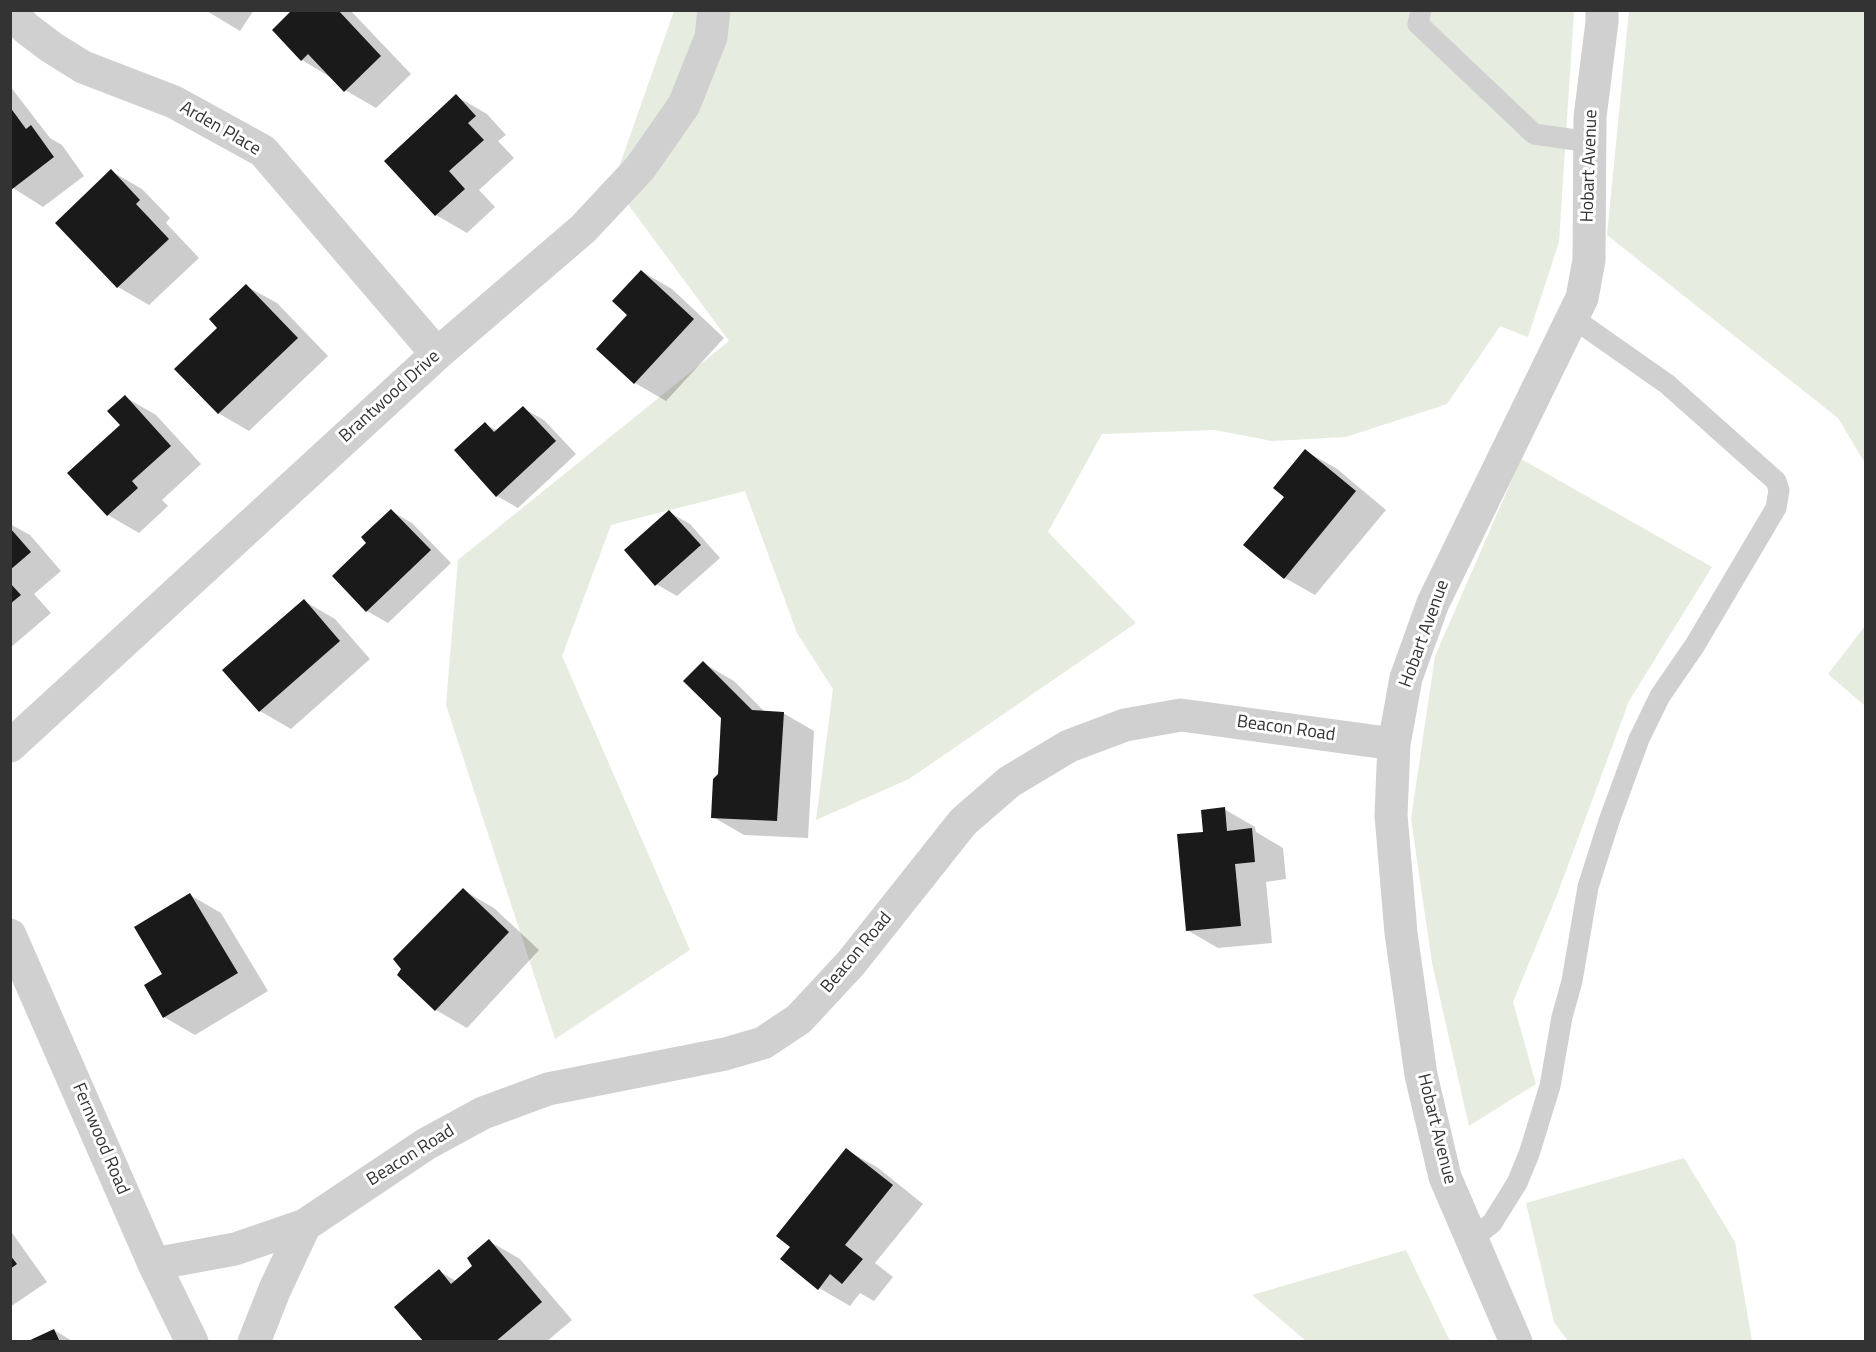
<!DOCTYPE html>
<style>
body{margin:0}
#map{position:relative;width:1876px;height:1352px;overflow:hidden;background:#fff;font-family:"Titillium Web",sans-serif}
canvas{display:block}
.frame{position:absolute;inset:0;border:12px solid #333;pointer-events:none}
</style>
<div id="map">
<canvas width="1876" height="1352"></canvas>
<div class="frame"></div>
</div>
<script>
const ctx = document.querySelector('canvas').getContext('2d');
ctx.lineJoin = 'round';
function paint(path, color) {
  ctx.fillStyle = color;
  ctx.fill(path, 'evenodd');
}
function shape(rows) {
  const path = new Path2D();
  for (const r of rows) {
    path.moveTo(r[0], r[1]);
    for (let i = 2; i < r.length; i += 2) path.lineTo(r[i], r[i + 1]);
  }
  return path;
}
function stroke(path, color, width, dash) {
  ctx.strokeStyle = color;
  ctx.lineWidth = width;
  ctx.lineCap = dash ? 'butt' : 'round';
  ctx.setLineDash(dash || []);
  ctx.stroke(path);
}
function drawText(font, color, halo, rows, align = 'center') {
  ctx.font = font + ' "Titillium Web",sans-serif';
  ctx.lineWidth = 6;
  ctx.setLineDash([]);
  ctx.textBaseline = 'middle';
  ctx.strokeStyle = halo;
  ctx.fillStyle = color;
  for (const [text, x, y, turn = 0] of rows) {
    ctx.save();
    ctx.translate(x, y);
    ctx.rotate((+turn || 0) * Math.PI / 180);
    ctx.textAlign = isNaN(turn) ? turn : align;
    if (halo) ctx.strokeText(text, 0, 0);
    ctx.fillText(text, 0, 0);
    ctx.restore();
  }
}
paint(shape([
 [674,11,1574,11,1559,242,1528,337,1500,326,1447,404,1346,437,1272,441,1215,430,1102,434,1048,532,1136,623,909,779,816,820,833,689,797,633,745,491,611,525,562,656,690,950,555,1039,446,705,458,560,729,341,613,184],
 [1629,11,1865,11,1865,463,1838,418,1607,235],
 [1521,459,1712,567,1629,701,1557,895,1513,1002,1536,1084,1469,1126,1432,963,1411,819,1435,656],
 [1865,626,1865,706,1828,674],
 [1684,1158,1735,1242,1752,1341,1568,1341,1554,1322,1526,1203],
 [1406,1250,1450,1341,1306,1341,1252,1295]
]), '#e6ecdf');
paint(shape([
 [205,10,254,10,240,31],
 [295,10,350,10,411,74,376,108,345,90,333,79,302,60],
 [10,86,50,138,62,145,84,176,43,207,10,186],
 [456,96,487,114,506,135,498,141,514,158,479,190,495,207,467,233,436,215,386,161],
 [111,171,142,189,170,218,166,223,199,258,149,305,118,287],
 [641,271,672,289,724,338,666,401,635,383,598,349,629,315],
 [246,286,277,303,328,356,249,431,218,413,219,328],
 [125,397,156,415,201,464,162,500,168,506,139,533,108,515],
 [523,408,544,420,576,454,518,508,497,496,485,424,498,431],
 [1305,451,1336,468,1386,510,1315,595,1285,578,1286,497],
 [391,511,412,523,451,563,388,623,367,611,334,576,369,543],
 [669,512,690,524,720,558,677,596,656,584],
 [10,524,30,535,61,571,34,594,51,613,10,648],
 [304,601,335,619,370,659,291,729,260,711],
 [703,663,734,681,765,712,783,713,814,731,808,838,744,835,713,817,719,775,722,718],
 [1224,809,1255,827,1256,832,1283,848,1286,879,1266,882,1272,943,1218,948,1187,930,1204,833],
 [463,890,494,908,539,950,467,1028,436,1010],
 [190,895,221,913,268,991,195,1035,164,1017],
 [846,1150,877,1167,923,1204,875,1263,893,1277,874,1301,860,1293,850,1306,819,1288,792,1247],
 [10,1230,47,1282,10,1307],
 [489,1241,520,1259,572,1320,546,1342,425,1342,439,1271,456,1281,475,1266],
 [54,1330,74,1342,30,1342]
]), '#0003');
paint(shape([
 [292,10,338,10,381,56,344,92,308,54,301,61,272,30],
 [456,94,476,116,468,123,484,140,449,171,465,189,435,216,384,161],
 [10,107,26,129,31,125,54,157,11,190],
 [111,169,140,200,136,204,169,239,117,288,55,223],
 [641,270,694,319,634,384,596,349,627,315,612,301],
 [246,284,298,338,218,414,174,369,217,328,209,319],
 [125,395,171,446,132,481,138,488,107,516,67,473,120,425,107,411],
 [523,406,556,441,496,497,454,450,485,422,494,432],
 [1305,449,1356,491,1284,579,1243,545,1284,497,1273,488],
 [391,509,431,550,366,612,332,576,366,543,361,537],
 [669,510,701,545,655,586,624,550],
 [10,528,31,552,10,570],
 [10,583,21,595,10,604],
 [304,599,340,641,259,712,222,670],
 [703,661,752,710,784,712,777,821,711,818,713,779,718,774,721,718,683,681],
 [1225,807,1227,831,1252,828,1255,862,1235,864,1241,926,1186,931,1177,834,1203,832,1201,810],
 [463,888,509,932,435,1011,397,975,401,969,393,959],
 [190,893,238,973,163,1018,144,985,162,974,134,927],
 [846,1148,893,1185,845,1245,863,1259,842,1284,830,1274,818,1290,780,1259,790,1247,776,1236],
 [489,1239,542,1302,495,1342,424,1342,394,1307,439,1269,451,1284,472,1266,467,1258],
 [10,1255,17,1264,10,1269],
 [54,1329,60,1342,26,1342]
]), '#1a1a1a');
stroke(shape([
 [1421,10,1418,24,1534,134,1590,142],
 [1472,1239,1492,1223,1517,1183,1529,1154,1550,1086,1562,1017,1572,981,1588,887,1609,821,1639,739,1660,696,1695,645,1776,508,1779,490,1776,481,1667,384,1573,318]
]), '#d0d0d0', 21);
stroke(shape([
 [10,11,26,28,51,47,83,67,174,102,263,151,437,354],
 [10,746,437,354,583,229,640,168,684,105,711,37,714,10],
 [10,935,154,1264,192,1342],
 [154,1264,235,1249,305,1225,426,1144,483,1113,548,1089,725,1054,763,1043,799,1019,851,963,963,822,1009,782,1069,746,1125,725,1181,715,1394,744],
 [254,1342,275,1289,305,1225],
 [1516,1342,1445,1177,1421,1075,1401,933,1391,815,1394,744,1406,678,1433,603,1582,298,1589,260,1590,117,1602,22,1602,10]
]), '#d0d0d0', 33);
drawText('18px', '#333', '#fff', [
 ["Arden Place",220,129,30],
 ["Hobart Avenue",1590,166,-88],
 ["Brantwood Drive",390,397,-42],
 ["Hobart Avenue",1425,634,-70],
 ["Beacon Road",1286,729,8],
 ["Beacon Road",857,953,-50],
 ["Hobart Avenue",1436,1129,76],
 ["Fernwood Road",100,1139,67],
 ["Beacon Road",411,1156,-32]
]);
</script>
